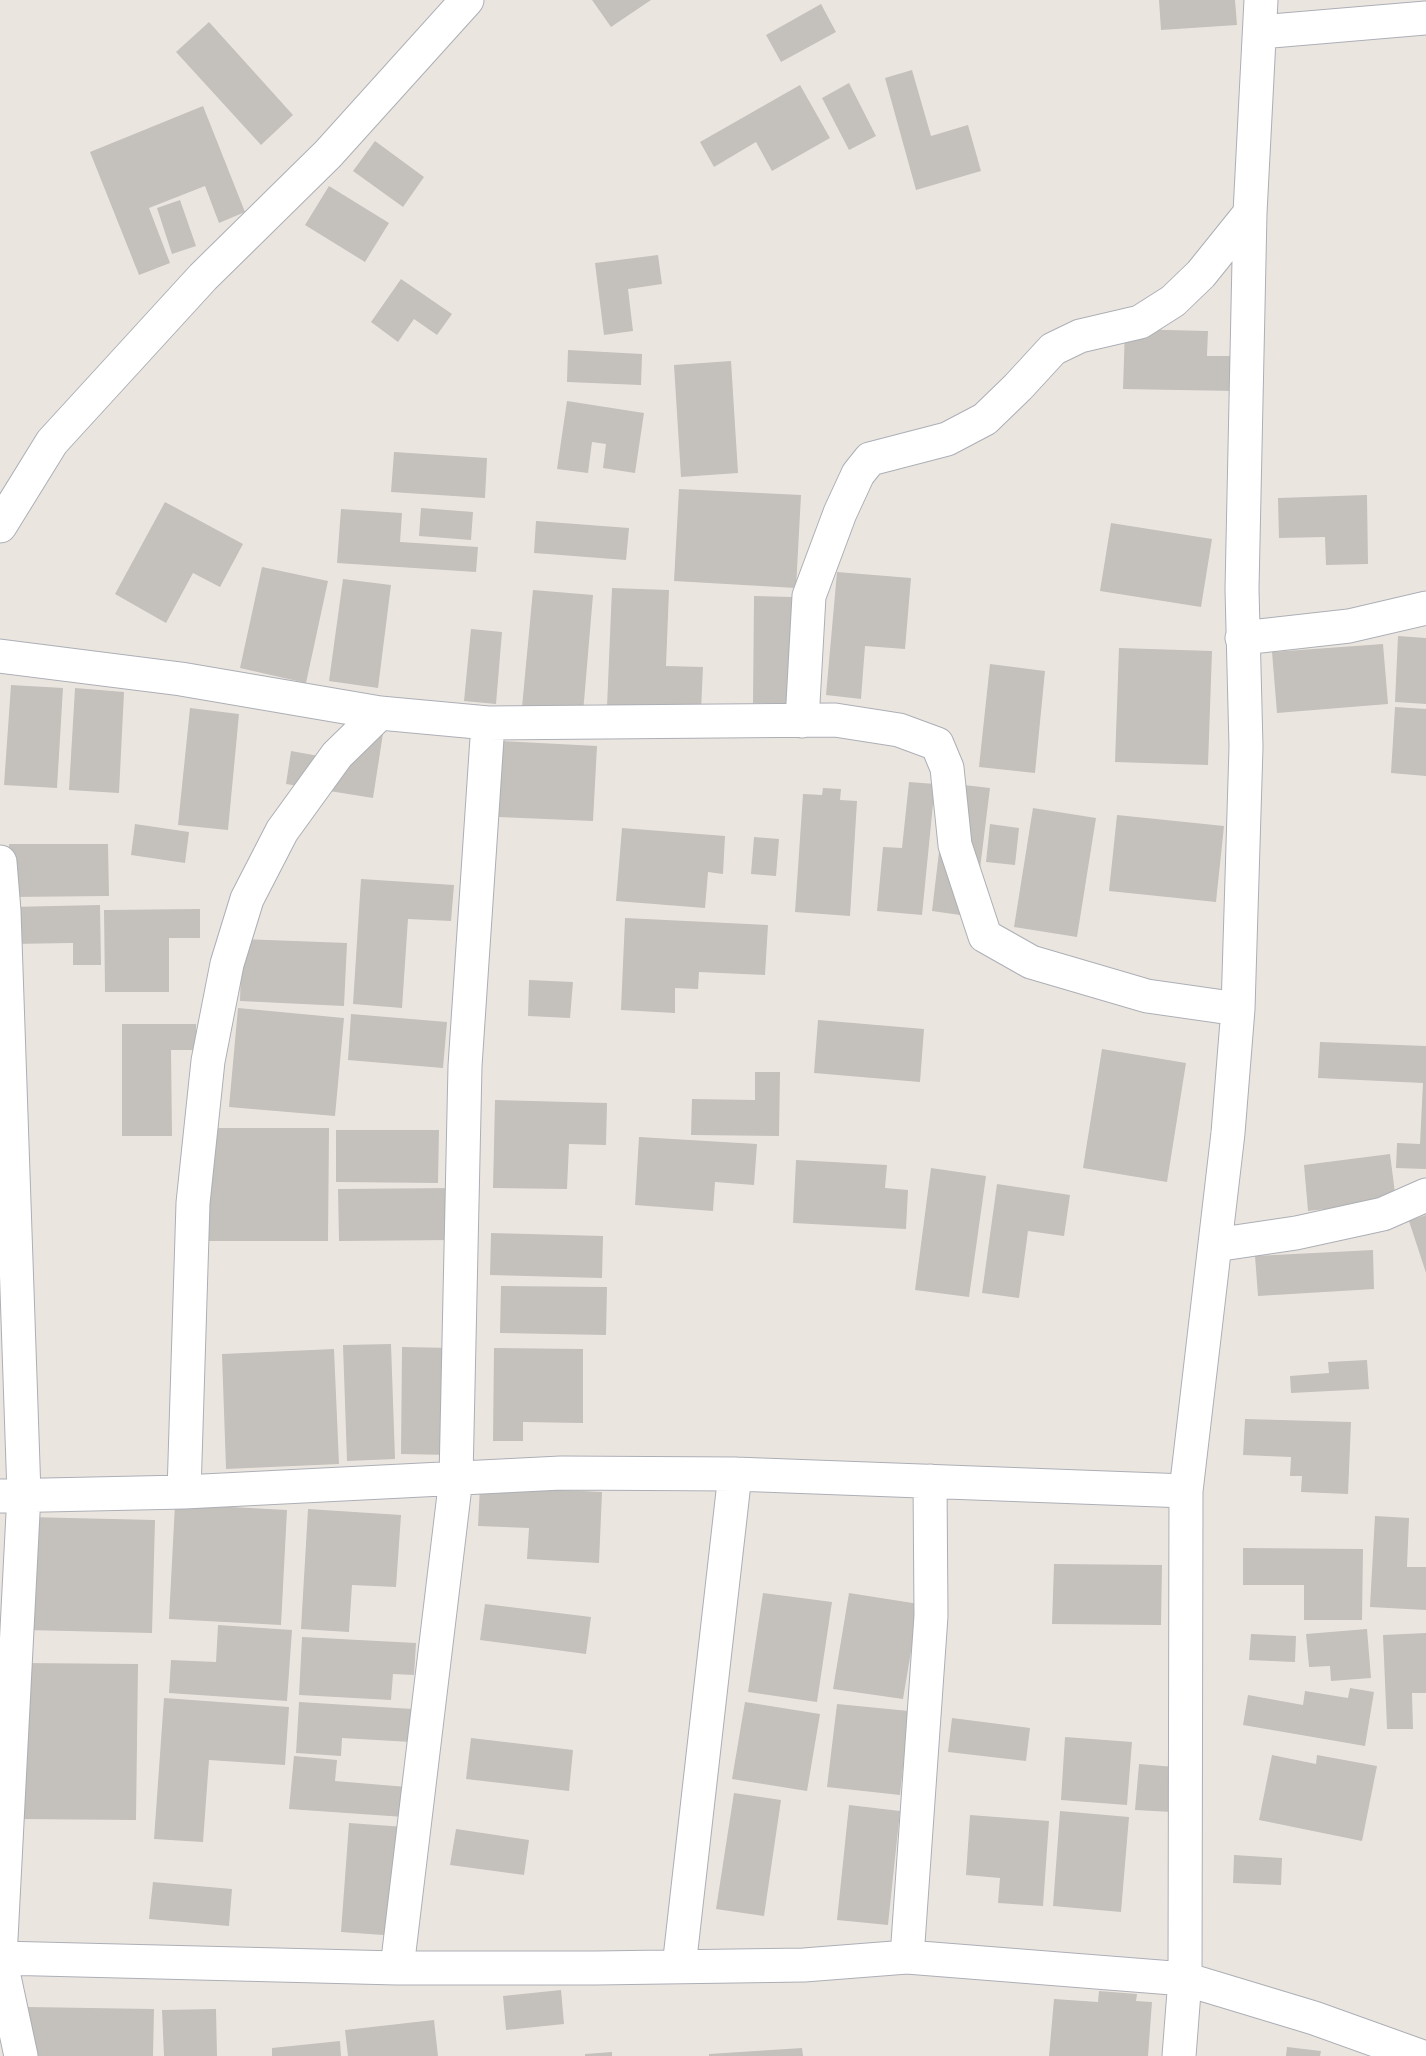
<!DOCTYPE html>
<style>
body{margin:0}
canvas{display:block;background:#ebe5e0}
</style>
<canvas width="1426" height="2056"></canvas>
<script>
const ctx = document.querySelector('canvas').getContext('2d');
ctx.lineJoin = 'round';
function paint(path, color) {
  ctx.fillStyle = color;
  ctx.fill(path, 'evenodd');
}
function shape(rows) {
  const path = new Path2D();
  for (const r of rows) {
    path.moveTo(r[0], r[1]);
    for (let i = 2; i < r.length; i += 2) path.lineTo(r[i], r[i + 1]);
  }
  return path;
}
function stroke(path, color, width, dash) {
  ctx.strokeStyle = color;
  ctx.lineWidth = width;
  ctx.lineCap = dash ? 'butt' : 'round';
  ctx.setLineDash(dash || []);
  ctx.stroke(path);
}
paint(shape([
 [592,0,651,0,611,27],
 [1159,0,1235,0,1237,25,1161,30],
 [821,4,836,32,781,62,766,35],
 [209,22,293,115,261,145,176,52],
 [912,70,931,136,968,125,981,171,916,190,885,78],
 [849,83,876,136,849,150,822,98],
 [800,85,830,138,772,171,756,142,714,167,700,142],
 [203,106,245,212,219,223,205,186,149,208,170,263,139,275,90,152],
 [375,141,424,177,403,207,353,171],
 [329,186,389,223,365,262,305,225],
 [180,200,196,246,172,254,157,208],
 [658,255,662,284,628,289,633,331,604,335,595,263],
 [401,279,452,314,437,335,414,319,398,342,371,322],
 [1125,329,1208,331,1207,356,1235,356,1235,391,1123,389],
 [568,350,642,354,641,385,567,382],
 [731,361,738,473,681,477,674,365],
 [567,401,644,413,635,473,603,468,606,444,592,442,588,473,557,469],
 [394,452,487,458,485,498,391,492],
 [679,489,801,495,796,588,674,581],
 [1367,495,1368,564,1326,565,1325,537,1279,538,1278,498],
 [165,502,243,544,220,587,193,573,166,623,115,594],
 [421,508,473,512,471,540,419,536],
 [341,509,402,513,400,542,478,547,476,572,337,563],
 [536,521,629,528,626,560,534,553],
 [1111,523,1212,539,1201,607,1100,591],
 [262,567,328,581,306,683,240,668],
 [837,572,911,578,905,649,865,646,861,699,826,695],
 [343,579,391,585,378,688,329,681],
 [612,588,669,590,666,666,703,667,701,711,607,707],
 [533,590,593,595,583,713,522,707],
 [754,596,792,597,791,704,753,703],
 [471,629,502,632,496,704,464,701],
 [1398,636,1426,638,1426,704,1395,702],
 [1383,644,1388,704,1277,713,1272,652],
 [1119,648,1212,651,1208,765,1115,762],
 [990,664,1045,671,1035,773,979,767],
 [11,685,63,688,57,788,4,785],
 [75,688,124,692,119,793,69,790],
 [1395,707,1426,709,1426,776,1391,773],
 [190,708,239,714,228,830,178,825],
 [384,727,373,798,286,784,291,751,347,761],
 [501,741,597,746,593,821,498,817],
 [909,782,935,784,922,915,877,911,883,847,902,848],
 [964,785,990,788,974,917,932,911,939,852,955,854],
 [823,788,841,789,840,800,857,801,850,916,795,912,803,794,822,795],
 [1033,808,1096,818,1077,937,1014,927],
 [1117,815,1224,826,1216,902,1109,891],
 [135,824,189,832,185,863,131,855],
 [990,824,1019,828,1015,865,986,862],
 [622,828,725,836,723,874,708,872,705,908,616,901],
 [754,837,779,839,776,876,751,874],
 [9,844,108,844,109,896,9,897],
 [361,879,454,885,451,921,408,919,402,1008,353,1004],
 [100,905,101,965,73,965,73,943,11,944,11,907],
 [200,909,200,938,169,938,169,992,105,992,104,910],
 [625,918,768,925,765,975,699,972,698,989,675,988,675,1013,621,1010],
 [242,939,347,943,344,1006,240,1001],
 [529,980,573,982,570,1018,528,1016],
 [238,1008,344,1018,335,1116,229,1107],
 [351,1014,447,1022,443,1068,348,1060],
 [818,1020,924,1029,920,1082,814,1073],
 [122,1024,196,1024,196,1050,171,1050,172,1136,122,1136],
 [1320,1042,1426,1046,1426,1169,1396,1168,1397,1143,1420,1144,1423,1083,1318,1078],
 [1102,1049,1186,1063,1167,1182,1083,1168],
 [755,1072,780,1072,779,1136,691,1135,692,1099,755,1100],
 [495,1100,607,1103,606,1145,569,1144,567,1189,493,1188],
 [209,1128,329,1128,328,1241,209,1241],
 [336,1130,439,1130,438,1183,336,1182],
 [639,1137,757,1144,754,1185,715,1182,713,1211,635,1205],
 [1390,1154,1396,1201,1308,1211,1304,1165],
 [796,1160,887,1165,885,1188,908,1190,906,1229,793,1223],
 [931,1168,986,1176,969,1297,915,1290],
 [997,1184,1070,1195,1064,1236,1028,1231,1019,1298,982,1293],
 [454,1188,454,1240,339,1241,338,1189],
 [1426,1215,1426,1273,1409,1221],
 [491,1233,603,1236,602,1278,490,1275],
 [1373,1250,1374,1289,1258,1296,1255,1256],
 [501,1286,607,1287,606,1335,500,1333],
 [391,1344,395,1459,347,1461,343,1345],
 [402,1347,453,1348,452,1455,401,1454],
 [494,1348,583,1349,583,1423,523,1422,523,1441,493,1441],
 [334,1349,339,1464,226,1469,222,1354],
 [1367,1360,1369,1389,1291,1393,1290,1376,1329,1373,1328,1362],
 [1245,1419,1351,1422,1348,1494,1301,1492,1302,1476,1290,1476,1291,1457,1243,1455],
 [480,1486,602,1492,599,1563,527,1559,529,1528,478,1526],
 [175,1504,287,1510,281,1625,169,1619],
 [308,1509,401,1515,396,1587,352,1585,349,1632,301,1629],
 [1375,1516,1409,1518,1407,1567,1426,1567,1426,1610,1370,1607],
 [28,1517,155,1520,152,1633,26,1630],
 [1243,1548,1363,1549,1362,1620,1304,1620,1304,1585,1243,1585],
 [1054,1564,1162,1565,1161,1625,1052,1624],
 [763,1593,832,1602,817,1702,748,1692],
 [849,1593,919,1604,903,1699,833,1689],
 [485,1604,591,1617,586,1654,480,1640],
 [218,1625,292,1630,287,1701,169,1693,171,1660,216,1662],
 [1367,1629,1371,1678,1331,1681,1330,1666,1309,1667,1306,1634],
 [1426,1633,1426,1693,1412,1693,1413,1729,1387,1729,1383,1635],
 [1251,1634,1296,1636,1295,1662,1249,1660],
 [302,1637,416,1643,414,1675,393,1674,391,1700,299,1695],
 [20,1663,138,1664,136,1820,18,1819],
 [1350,1688,1374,1692,1365,1746,1243,1725,1248,1695,1303,1705,1305,1691,1348,1698],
 [164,1698,289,1707,285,1765,209,1760,203,1842,154,1839],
 [299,1702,413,1709,411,1742,342,1738,341,1756,296,1753],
 [745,1702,820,1714,807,1791,732,1779],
 [837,1704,909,1711,900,1795,827,1787],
 [952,1718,1030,1728,1026,1761,948,1752],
 [1065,1737,1132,1742,1127,1805,1061,1800],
 [471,1738,573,1750,569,1791,466,1779],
 [1272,1755,1316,1764,1317,1755,1377,1766,1362,1841,1259,1820],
 [294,1756,337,1760,335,1781,407,1787,404,1817,289,1809],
 [1139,1764,1175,1767,1172,1812,1135,1810],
 [734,1793,781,1800,764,1916,716,1909],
 [849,1805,900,1811,888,1925,837,1920],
 [1060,1811,1129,1817,1121,1912,1053,1906],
 [970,1815,1049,1821,1043,1906,998,1903,1000,1878,966,1875],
 [349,1823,405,1827,397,1936,341,1932],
 [456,1829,529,1840,524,1875,450,1865],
 [1234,1855,1282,1858,1281,1885,1233,1883],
 [153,1882,232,1889,229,1926,149,1919],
 [561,1990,564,2024,506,2030,503,1996],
 [1099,1991,1137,1994,1136,2001,1152,2002,1148,2056,1049,2056,1054,1999,1098,2002],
 [27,2007,154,2009,153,2056,26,2056],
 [216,2009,217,2056,164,2056,162,2010],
 [434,2020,438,2056,348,2056,345,2030],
 [340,2041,341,2056,272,2056,272,2048],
 [1287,2047,1321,2051,1320,2056,1286,2056],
 [802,2048,803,2056,709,2056,709,2054],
 [612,2052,612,2056,585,2056,585,2054]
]), '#c4c0bb');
const street = shape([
 [1260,32,1426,18],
 [0,526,52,442,203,277,328,154,467,0],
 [1242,638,1349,626,1426,608],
 [0,656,181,679,380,713,488,723,835,720,899,730,937,744,947,768,955,845,985,936,1031,962,1147,996,1238,1009],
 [802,721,809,596,840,513,858,474,870,459,947,439,985,419,1018,387,1053,349,1080,336,1140,322,1173,301,1201,274,1250,213],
 [0,862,4,911,24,1494,0,1958,21,2056],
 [1215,1245,1296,1233,1383,1214,1426,1195],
 [184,1492,193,1203,208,1061,227,964,247,899,282,831,337,755,380,713],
 [0,1496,184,1492,561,1473,735,1474,1186,1491],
 [907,1957,931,1616,930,1481],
 [0,1958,397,1968,596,1968,804,1965,907,1957,1185,1979,1314,2018,1420,2056],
 [679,1967,735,1474],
 [397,1968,456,1478,465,1066,488,723],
 [1179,2056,1185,1979,1186,1491,1228,1133,1238,1009,1246,747,1242,589,1250,213,1261,0]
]);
stroke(street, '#acafb6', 35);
stroke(street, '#fff', 33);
</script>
